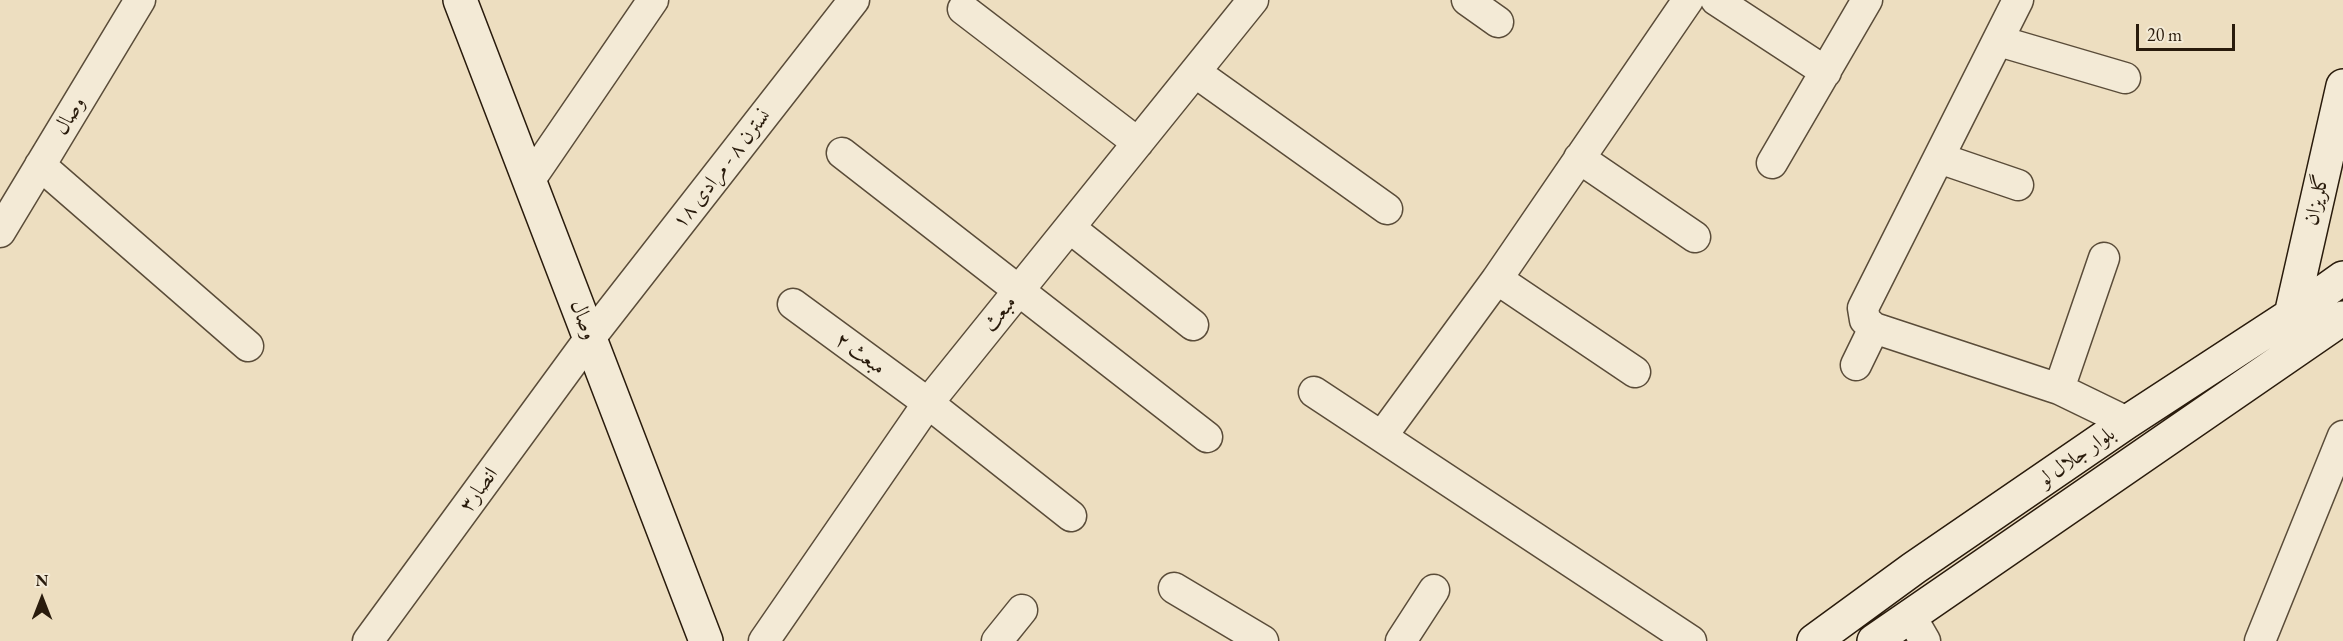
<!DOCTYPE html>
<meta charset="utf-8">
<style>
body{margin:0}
#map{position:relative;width:2343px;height:641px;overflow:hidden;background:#eddec0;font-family:"EB Garamond",serif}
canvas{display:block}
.north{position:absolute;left:12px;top:569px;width:60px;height:60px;-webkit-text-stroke:4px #f3ead6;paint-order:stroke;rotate:0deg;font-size:16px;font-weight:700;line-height:24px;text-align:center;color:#291b0c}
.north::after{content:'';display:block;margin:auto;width:21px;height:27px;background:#291b0c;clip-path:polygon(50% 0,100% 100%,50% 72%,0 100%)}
.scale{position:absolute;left:2136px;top:24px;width:99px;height:27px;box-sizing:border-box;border:3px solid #291b0c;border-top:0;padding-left:8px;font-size:18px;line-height:21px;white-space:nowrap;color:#291b0c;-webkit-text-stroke:4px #f3ead6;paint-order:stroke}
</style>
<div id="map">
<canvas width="2343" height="641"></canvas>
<div class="north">N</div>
<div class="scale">20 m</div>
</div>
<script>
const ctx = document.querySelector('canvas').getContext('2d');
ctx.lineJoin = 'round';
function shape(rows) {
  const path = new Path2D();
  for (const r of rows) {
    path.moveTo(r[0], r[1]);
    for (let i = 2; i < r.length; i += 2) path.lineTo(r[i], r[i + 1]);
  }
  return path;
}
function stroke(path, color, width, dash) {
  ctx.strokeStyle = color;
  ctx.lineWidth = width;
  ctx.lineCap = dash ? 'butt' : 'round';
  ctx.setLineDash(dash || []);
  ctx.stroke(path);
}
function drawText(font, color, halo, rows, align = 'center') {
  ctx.font = font + ' "EB Garamond",Amiri,serif';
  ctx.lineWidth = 4.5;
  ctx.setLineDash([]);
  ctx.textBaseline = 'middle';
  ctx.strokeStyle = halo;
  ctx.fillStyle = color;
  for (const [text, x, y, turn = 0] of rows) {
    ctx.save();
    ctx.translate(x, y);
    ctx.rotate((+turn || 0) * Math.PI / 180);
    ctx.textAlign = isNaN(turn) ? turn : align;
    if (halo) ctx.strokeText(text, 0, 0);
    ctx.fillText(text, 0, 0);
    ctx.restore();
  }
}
const street = shape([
 [1467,0,1498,22],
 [1716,0,1826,72],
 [2018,0,1863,308,1865,320,1874,328,2059,389,2127,422],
 [963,9,1138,143],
 [1999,41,2125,78],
 [1195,72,1387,209],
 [842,153,1207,437],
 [1579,158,1695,237],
 [1939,158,2018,185],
 [1772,163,1867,0],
 [40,165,248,346],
 [529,181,653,0],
 [1070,228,1193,325],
 [0,232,140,0],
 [1497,279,1635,372],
 [793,304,928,403,1071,516],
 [1856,365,1874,328],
 [2059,389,2104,258],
 [1314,392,1691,641],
 [1382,436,1497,279,1688,0],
 [1174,588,1263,641],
 [1910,615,1925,641],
 [368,641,590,338,854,0],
 [764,641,928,403,1253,0],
 [997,641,1022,610],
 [1401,641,1434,590],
 [2260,641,2343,436]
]);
const secondary = shape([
 [460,0,706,641],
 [2291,315,2343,86],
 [1814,641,1914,568,2127,422,2291,315,2343,278],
 [1874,641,2343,318]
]);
stroke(street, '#5a4c39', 33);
stroke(secondary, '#291b0c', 36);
stroke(street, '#f3ead6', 30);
stroke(secondary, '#f3ead6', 33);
drawText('21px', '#291b0c', '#f3ead6', [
 ["وصال",70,116,-59],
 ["نسترن ۸ - مرادی ۱۸",722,169,-52],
 ["گلریزان",2317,200,-77],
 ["مبعث",1000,314,-51],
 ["وصال",583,320,69],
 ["مبعث ۲",860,354,36],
 ["بلوار جلال لو",2077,457,-35],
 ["انصار۳",479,490,-54]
]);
</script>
